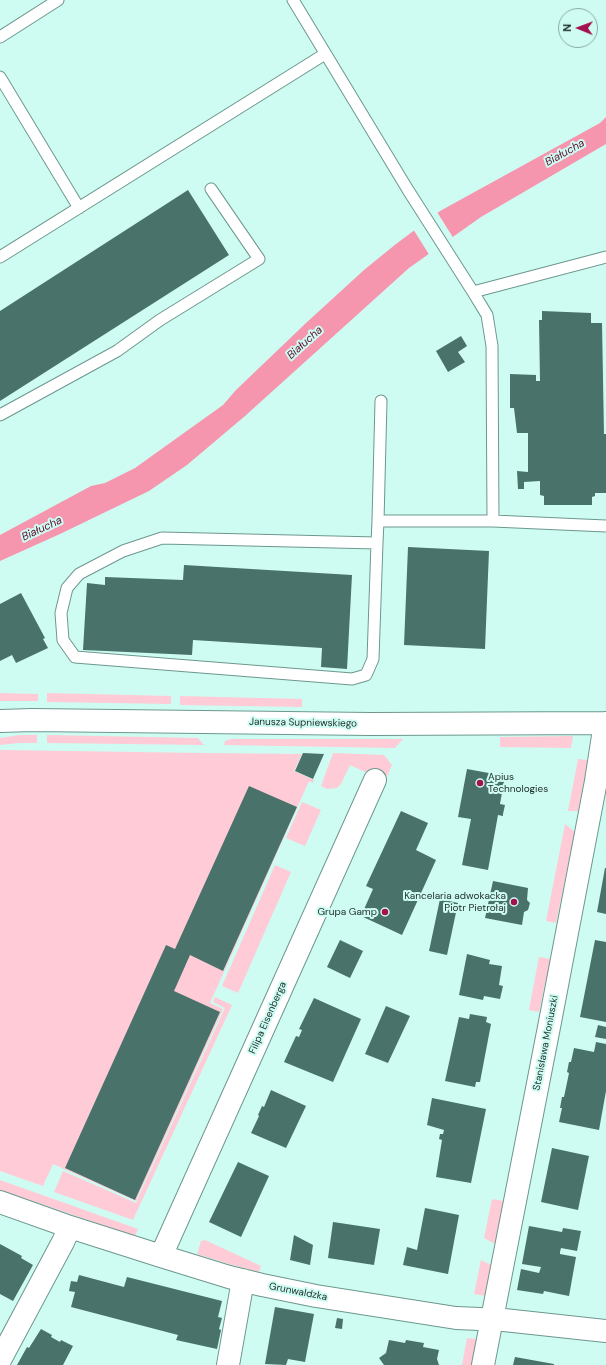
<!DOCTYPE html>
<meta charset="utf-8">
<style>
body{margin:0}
#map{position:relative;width:606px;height:1365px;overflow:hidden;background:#cffcf2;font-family:"DM Sans",sans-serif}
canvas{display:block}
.north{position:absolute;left:558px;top:8px;width:40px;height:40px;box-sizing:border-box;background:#cffcf2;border:1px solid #89aba3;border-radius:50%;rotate:271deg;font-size:11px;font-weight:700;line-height:16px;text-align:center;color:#20312d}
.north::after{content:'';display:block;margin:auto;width:14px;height:18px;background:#a5114f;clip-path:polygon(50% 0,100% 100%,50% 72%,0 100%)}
</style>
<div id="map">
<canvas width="606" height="1365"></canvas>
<div class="north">N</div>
</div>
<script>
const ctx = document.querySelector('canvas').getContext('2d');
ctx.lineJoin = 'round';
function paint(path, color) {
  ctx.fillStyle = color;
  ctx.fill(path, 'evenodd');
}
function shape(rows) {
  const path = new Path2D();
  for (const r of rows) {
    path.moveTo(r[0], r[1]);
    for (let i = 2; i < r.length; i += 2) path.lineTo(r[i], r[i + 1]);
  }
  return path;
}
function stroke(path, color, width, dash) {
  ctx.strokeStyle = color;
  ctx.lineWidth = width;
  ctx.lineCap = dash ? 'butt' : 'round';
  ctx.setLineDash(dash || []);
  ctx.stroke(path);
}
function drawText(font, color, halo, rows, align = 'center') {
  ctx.font = font + ' "DM Sans",sans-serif';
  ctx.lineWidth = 4;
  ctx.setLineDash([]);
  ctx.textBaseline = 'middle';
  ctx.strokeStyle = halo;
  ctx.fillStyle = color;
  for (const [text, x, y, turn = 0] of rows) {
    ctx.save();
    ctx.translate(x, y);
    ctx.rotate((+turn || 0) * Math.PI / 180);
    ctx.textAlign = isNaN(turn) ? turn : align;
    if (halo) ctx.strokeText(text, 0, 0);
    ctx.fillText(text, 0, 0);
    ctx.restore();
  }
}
paint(shape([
 [0,693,38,694,38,701,0,701],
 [47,693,171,696,171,704,47,702],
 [180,696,302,699,302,707,180,705],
 [20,735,37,735,37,743,20,743,0,745,0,738],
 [47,735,198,738,204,745,47,743],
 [573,736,571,748,500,747,500,737],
 [231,739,403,739,395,748,224,745,225,741],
 [0,750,204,753,302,754,294,771,314,780,313,783,309,781,210,1003,223,1009,136,1201,53,1164,43,1186,0,1171],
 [333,753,384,755,392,765,385,781,350,765,341,784,337,788,327,789,321,786],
 [578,759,588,760,578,811,568,811],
 [302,802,321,810,305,846,286,838],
 [565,824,575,832,556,923,546,921],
 [275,865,291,872,238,993,222,986],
 [539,957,551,959,547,979,546,979,539,1012,529,1010],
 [215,997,232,1005,133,1220,54,1192,63,1171,136,1203,225,1008,213,1002],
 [0,1180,138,1229,135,1236,0,1190],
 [492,1199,504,1201,495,1244,484,1238],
 [205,1240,261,1266,259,1272,232,1265,197,1254,201,1241],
 [481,1260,493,1266,490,1269,486,1296,474,1294],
 [467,1338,477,1339,473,1365,462,1365]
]), '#fecbd6');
paint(shape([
 [606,117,606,144,481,217,409,268,245,416,187,465,149,491,60,534,0,561,0,535,91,486,105,483,135,468,223,405,236,390,306,323,364,270,396,244,440,211,600,123]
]), '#f596ae');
paint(shape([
 [437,212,454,239,430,256,413,229]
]), '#cffcf2');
paint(shape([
 [188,190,229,255,0,401,0,311],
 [542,311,591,313,591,323,602,323,604,434,606,434,606,493,595,493,595,496,592,497,592,505,544,505,544,496,540,495,540,481,524,482,524,489,518,489,517,471,528,472,528,433,517,433,514,408,510,408,510,374,536,375,536,381,540,381,539,320,542,320],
 [461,336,467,346,458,352,465,362,448,372,436,351],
 [408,547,489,551,485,649,404,645],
 [184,565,352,575,347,669,321,667,322,648,193,640,192,655,83,650,87,583,105,585,105,577,183,580],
 [21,593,45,638,43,639,48,648,16,663,12,655,0,661,0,604],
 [303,753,324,754,313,779,295,771],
 [467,769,505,776,500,804,505,805,503,814,503,816,498,815,488,870,462,865,471,819,458,817],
 [249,786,297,807,223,971,190,955,174,991,220,1012,135,1200,65,1168,166,945,175,949],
 [401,811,428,823,416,850,436,860,402,935,361,916,373,889,366,886],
 [605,868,606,868,606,914,597,912],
 [493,881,528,888,527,900,530,903,528,910,524,912,522,925,485,918],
 [440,899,458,903,447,955,429,951],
 [340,940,363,951,350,978,327,967],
 [595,940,606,942,606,1022,580,1017],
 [467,954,490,960,489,964,502,966,499,985,503,986,500,999,484,996,483,1000,459,995],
 [314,998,361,1019,333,1082,284,1062,296,1036,299,1037,302,1030,299,1029],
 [386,1006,410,1016,388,1063,365,1054],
 [470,1014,487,1017,486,1022,491,1024,480,1082,476,1082,475,1087,445,1081,459,1017,469,1019],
 [598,1025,606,1027,606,1039,595,1037],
 [596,1042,606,1044,606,1091,599,1130,559,1122,562,1108,560,1108,562,1097,564,1097,569,1073,567,1072,569,1062,571,1062,574,1048,594,1052],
 [271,1090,306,1106,286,1148,251,1133,259,1116,258,1115,262,1106,264,1107],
 [432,1098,486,1109,471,1183,436,1177,442,1140,439,1139,440,1134,443,1134,444,1130,427,1125],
 [552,1148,589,1156,578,1210,541,1202],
 [238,1162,269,1176,241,1237,209,1222],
 [425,1208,459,1215,448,1274,403,1265,407,1247,417,1250],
 [333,1222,380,1229,374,1265,328,1258],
 [529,1226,562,1232,563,1228,581,1231,577,1251,561,1248,560,1252,560,1254,576,1257,569,1296,544,1291,543,1294,517,1290,521,1269,539,1273,541,1267,522,1264],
 [294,1235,313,1245,310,1265,290,1260],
 [0,1244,22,1256,21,1258,33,1265,13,1301,0,1294],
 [79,1275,124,1287,127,1277,222,1301,218,1317,222,1318,219,1329,221,1330,217,1349,176,1340,178,1335,71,1307,75,1292,69,1291,71,1281,77,1282],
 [275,1307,314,1314,305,1362,288,1359,286,1365,265,1364],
 [337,1318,343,1319,342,1329,335,1328],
 [41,1329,52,1335,51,1337,60,1342,61,1340,73,1346,63,1365,17,1365,27,1347,29,1348],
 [389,1340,405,1343,406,1340,424,1343,423,1347,439,1350,437,1359,439,1365,384,1365,379,1358,386,1353],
 [515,1357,554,1364,554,1365,513,1365]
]), '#49726a');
const service = shape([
 [293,0,408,190,473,292,487,315,492,346,493,521],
 [0,37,58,0],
 [0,77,79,208],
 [0,257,325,54],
 [473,292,606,257],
 [0,415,117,351,160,320,259,259,211,189],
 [378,521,381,401],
 [162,538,377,543,373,659,366,675,352,679,75,657,63,640,61,613,67,588,79,574,123,551,162,538],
 [377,543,378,521,493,521,606,526]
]);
const minor = shape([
 [0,721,32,720,371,724,606,723],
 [0,1202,70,1227,161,1256,229,1277,262,1285,316,1296,456,1318,504,1320,606,1331],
 [161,1256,375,780],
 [0,1360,63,1242,70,1227],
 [228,1365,243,1280],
 [483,1365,550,1022,596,781,605,723]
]);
stroke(service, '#6d978e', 13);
stroke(minor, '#6d978e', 24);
stroke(service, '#fff', 11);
stroke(minor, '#fff', 22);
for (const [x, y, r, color] of [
 [480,783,4,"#a5114f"],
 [514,902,4,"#a5114f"],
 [385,912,4,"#a5114f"]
]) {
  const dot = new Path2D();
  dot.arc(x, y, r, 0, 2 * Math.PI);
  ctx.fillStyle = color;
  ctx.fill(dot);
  stroke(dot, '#cffcf2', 1.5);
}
drawText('10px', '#20312d', '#cffcf2', [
 ["Janusza Supniewskiego",303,723,1],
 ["Filipa Eisenberga",268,1018,-66],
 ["Stanisława Moniuszki",546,1043,-79],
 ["Grunwaldzka",298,1292,11]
]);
drawText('10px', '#20312d', '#cffcf2', [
 ["Apius",488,777,"left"],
 ["Technologies",488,789,"left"],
 ["Kancelaria adwokacka",506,896],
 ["Piotr Pietrołaj",506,908],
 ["Grupa Gamp",377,912]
], 'right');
drawText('italic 11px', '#620f2f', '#cffcf2', [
 ["Białucha",565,153,-29],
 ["Białucha",305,343,-42],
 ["Białucha",42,529,-25]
]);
</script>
